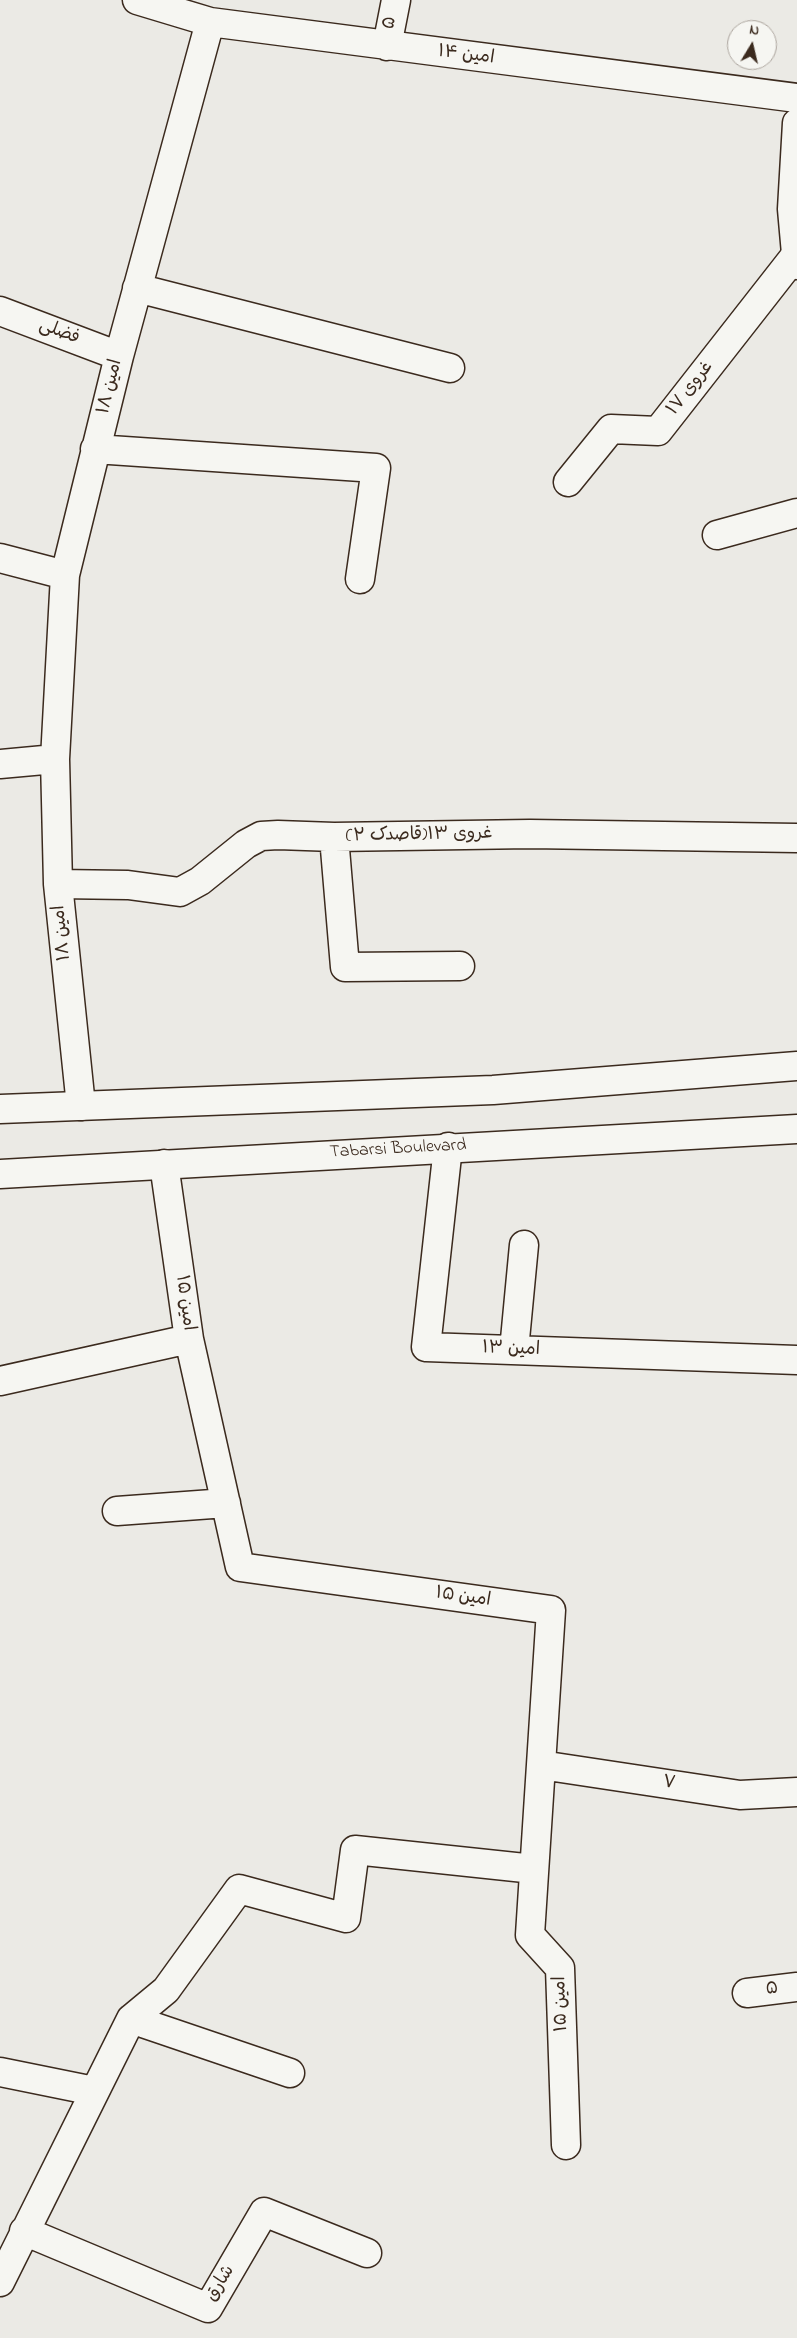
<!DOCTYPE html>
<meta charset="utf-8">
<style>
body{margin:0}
#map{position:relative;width:797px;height:2338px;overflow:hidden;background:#ebeae5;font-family:"Indie Flower",sans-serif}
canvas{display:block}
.north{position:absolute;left:727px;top:20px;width:50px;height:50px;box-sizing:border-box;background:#f6f6f2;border:1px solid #aba49d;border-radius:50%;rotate:9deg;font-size:14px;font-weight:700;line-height:20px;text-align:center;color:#3b2a1e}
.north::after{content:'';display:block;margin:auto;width:18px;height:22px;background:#3b2a1e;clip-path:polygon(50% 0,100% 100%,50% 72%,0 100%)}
</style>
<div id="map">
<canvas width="797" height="2338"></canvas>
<div class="north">N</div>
</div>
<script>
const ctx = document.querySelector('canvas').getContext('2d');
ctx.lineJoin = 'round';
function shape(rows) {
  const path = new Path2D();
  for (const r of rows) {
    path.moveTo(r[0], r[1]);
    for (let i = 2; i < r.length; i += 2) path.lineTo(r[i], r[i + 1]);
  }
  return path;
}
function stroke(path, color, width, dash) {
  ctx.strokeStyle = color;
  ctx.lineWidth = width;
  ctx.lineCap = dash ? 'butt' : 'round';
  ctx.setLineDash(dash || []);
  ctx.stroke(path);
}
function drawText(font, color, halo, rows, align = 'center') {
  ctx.font = font + ' "Indie Flower","Playpen Sans Arabic",sans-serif';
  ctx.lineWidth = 4;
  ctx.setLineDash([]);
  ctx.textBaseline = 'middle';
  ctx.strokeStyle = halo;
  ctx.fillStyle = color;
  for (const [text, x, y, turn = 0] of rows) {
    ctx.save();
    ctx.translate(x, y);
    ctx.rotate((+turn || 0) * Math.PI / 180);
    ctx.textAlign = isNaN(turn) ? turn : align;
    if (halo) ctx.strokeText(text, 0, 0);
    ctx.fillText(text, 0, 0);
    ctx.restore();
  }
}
const street = shape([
 [137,0,210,22,797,98],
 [387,46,396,0],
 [137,288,450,368],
 [0,311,119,356],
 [95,449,376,468,360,579],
 [568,482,611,429,658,431,795,256],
 [717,535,797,513],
 [0,558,65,575],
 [0,764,55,759],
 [334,837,345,967,460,966],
 [58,884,128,885,180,892,200,881,246,844,261,836,278,835,334,837,530,834,797,838],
 [81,1106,58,884,55,759,65,575,119,356,210,22],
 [448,1147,426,1347,797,1360],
 [164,1164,189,1339,240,1567,551,1610,530,1935,560,1968,566,2145],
 [514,1350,524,1245],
 [0,1381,189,1339],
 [117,1511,226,1503],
 [541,1765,740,1795,797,1792],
 [747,1993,797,1987],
 [131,2019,290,2073],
 [0,2072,94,2091],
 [24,2231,208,2308,264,2212,367,2253],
 [0,2282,131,2019,166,1990,239,1889,346,1918,355,1850,534,1869]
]);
const secondary = shape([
 [797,123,792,209,797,265],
 [0,1109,493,1090,797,1066],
 [0,1174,797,1129]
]);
stroke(street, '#3b2a1e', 31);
stroke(secondary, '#3b2a1e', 31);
stroke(street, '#f6f6f2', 28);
stroke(secondary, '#f6f6f2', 28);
drawText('18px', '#3b2a1e', '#f6f6f2', [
 ["۵",391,23,-80],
 ["امین ۱۴",466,56,7],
 ["فضلی",59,333,21],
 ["امین ۱۸",111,387,-76],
 ["غروی ۱۷",691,389,-52],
 ["غروی ۱۳(قاصدک ۲)",419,836,-1],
 ["امین ۱۸",63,933,-96],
 ["Tabarsi Boulevard",398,1150,-3],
 ["امین ۱۵",184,1303,82],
 ["امین ۱۳",511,1350,2],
 ["امین ۱۵",463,1598,8],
 ["۷",669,1784,8],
 ["۵",772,1990,-7],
 ["امین ۱۵",562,2004,-92],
 ["شارق",221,2284,-58]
]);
</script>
